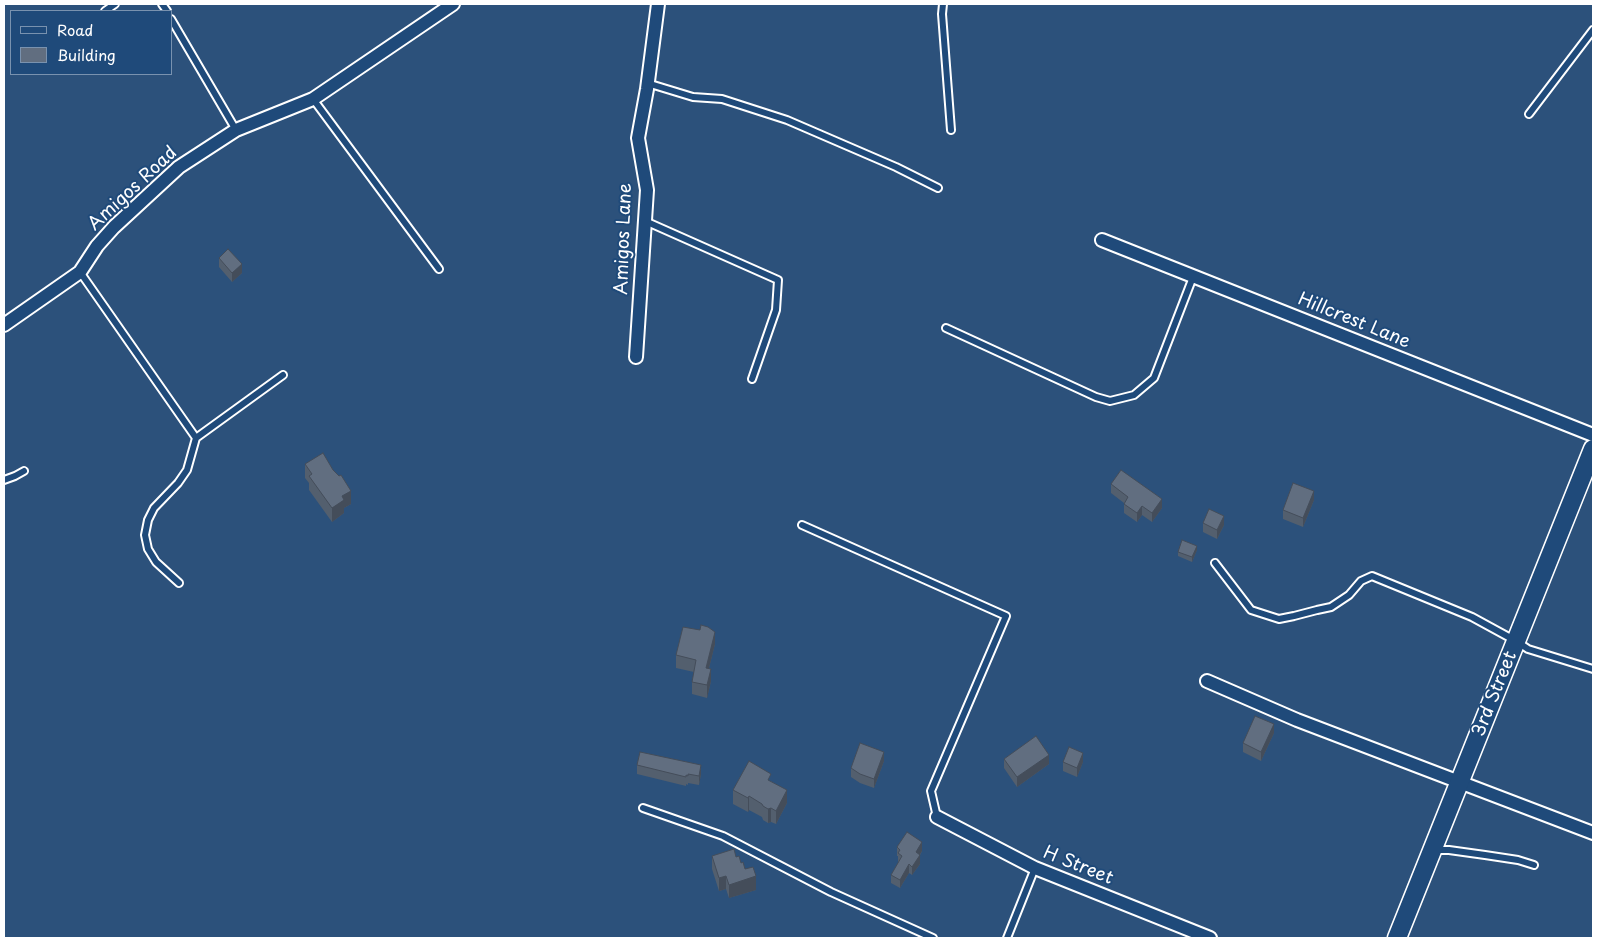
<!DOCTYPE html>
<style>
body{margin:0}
#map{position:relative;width:1597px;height:942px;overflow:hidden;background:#2c517b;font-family:"Playpen Sans",sans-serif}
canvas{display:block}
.frame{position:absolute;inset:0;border:5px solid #fff;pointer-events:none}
.legend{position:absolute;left:10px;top:10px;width:162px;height:65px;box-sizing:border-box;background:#1f4a7a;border:1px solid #7992af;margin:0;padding:6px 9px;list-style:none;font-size:15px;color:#fff}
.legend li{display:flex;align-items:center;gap:10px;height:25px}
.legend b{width:25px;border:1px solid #7992af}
</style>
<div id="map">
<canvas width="1597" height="942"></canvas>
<div class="frame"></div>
<ul class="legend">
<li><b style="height:6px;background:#1f4a7a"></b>Road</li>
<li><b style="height:14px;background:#616e80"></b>Building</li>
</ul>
</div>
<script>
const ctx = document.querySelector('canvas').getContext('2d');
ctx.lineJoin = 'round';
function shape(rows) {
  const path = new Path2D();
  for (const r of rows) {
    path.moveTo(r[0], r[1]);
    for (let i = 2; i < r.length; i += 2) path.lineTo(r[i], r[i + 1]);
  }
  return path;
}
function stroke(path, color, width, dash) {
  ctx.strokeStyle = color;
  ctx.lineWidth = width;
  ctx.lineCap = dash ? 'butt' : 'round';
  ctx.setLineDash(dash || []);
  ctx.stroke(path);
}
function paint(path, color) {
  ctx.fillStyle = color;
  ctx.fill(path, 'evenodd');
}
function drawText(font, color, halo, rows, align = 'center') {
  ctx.font = font + ' "Playpen Sans",sans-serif';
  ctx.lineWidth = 4;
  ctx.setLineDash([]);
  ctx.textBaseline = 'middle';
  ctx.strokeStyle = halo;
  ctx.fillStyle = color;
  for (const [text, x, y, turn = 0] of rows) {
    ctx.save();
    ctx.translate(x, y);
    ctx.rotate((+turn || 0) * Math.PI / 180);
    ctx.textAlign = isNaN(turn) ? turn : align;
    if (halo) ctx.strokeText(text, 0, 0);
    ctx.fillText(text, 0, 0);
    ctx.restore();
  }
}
const service = shape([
 [162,4,167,11],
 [943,4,942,14,951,130],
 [105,11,115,4],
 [171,19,236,130],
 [647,83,693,97,722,99,787,120,896,167,938,188],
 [313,99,439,269],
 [1529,114,1593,30],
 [645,221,778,280,776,310,752,379],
 [80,272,196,438,283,375],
 [946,328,1096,397,1110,401,1134,395,1154,378,1193,277],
 [4,480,15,476,24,471],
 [802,525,1006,616,931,791,937,817],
 [1215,563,1251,610,1279,619,1294,616,1317,610,1331,607,1349,595,1361,581,1372,576,1472,617,1516,641,1528,649,1593,669],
 [179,583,156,562,148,549,145,535,148,520,154,508,178,483,187,470,196,438],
 [643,808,723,836,831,892,933,938],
 [1433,850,1449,850,1485,855,1518,860,1534,865],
 [1007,938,1035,868]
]);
const minor = shape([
 [1102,240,1593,435],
 [4,325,80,272,97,246,114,227,179,167,236,130,313,99,453,4],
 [636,357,647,190,638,138,647,89,658,4],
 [1207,681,1297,720,1593,833],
 [937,817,1035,868,1210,938]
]);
const secondary = shape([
 [1397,938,1593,449]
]);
stroke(service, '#fff', 10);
stroke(minor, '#fff', 16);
stroke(secondary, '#fff', 21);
stroke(service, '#1f4a7a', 6);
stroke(minor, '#1f4a7a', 12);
stroke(secondary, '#1f4a7a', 18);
paint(shape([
 [219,258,242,273,232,282,219,267],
 [305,464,351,504,344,508,344,513,332,522,309,490,309,483,305,478],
 [1111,484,1162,508,1152,522,1142,515,1137,522,1124,513,1124,503,1111,493],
 [1314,500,1303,527,1283,519,1283,510],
 [1203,523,1224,525,1217,539,1203,532],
 [1197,550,1192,562,1178,556,1178,552],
 [715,644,709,668,711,681,707,698,692,694,692,682,694,672,676,668,676,655],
 [1274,733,1261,761,1243,752,1243,743],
 [1004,759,1049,764,1017,787,1004,768],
 [884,761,874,788,860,783,851,777,851,768],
 [1063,762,1083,762,1077,777,1063,771],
 [637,765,701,774,699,785,688,783,688,785,686,784,686,786,637,774],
 [771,781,787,803,776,824,771,822,768,823,763,820,762,817,749,810,748,812,733,804,733,790],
 [897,847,922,851,920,855,920,864,912,875,909,873,900,888,891,883,891,875,899,862,898,862,898,856,897,856],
 [712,856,736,857,745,869,756,890,729,898,726,889,719,891,712,869]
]), '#535f6e');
paint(shape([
 [242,264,242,273,232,282,232,273],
 [351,491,351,504,344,508,344,513,332,522,332,508,342,496],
 [1314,491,1314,500,1303,527,1303,518],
 [1162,499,1162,508,1152,522,1152,513],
 [1142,506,1142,515,1137,522,1137,513],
 [1224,516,1224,525,1217,539,1217,530],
 [1197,546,1197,550,1192,562,1192,557],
 [715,632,715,644,706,680,706,668],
 [711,669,711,681,707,698,707,685],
 [1274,724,1274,733,1261,761,1261,752],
 [884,752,884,761,874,788,874,779],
 [1083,753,1083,762,1077,777,1077,768],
 [1049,755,1049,764,1017,787,1017,777],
 [701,765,701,774,699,785,699,776],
 [787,790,787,803,776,824,776,811],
 [749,796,749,810,748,812,748,798],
 [771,808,771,822,768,823,768,809],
 [922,842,922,851,916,861,916,852],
 [920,855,920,864,912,875,912,867],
 [909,864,909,873,900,888,900,880],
 [726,876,726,889,719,891,719,878],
 [756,876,756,890,729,898,729,885]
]), '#444d5a');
const building = shape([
 [228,249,242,264,232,273,219,258,228,249],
 [323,453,333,470,339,476,341,475,351,491,342,496,344,500,332,508,309,476,312,474,305,464,323,453],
 [1121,470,1162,499,1152,513,1142,506,1137,513,1124,504,1128,497,1111,484,1121,470],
 [1293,483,1314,491,1303,518,1283,510,1293,483],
 [1209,509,1224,516,1217,530,1203,523,1209,509],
 [1182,540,1197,546,1192,557,1178,552,1182,540],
 [701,625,708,627,715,632,706,668,711,669,707,685,692,682,696,660,676,655,683,627,700,630,701,625],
 [1255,716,1274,724,1261,752,1243,743,1255,716],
 [1036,736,1049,755,1017,777,1004,759,1036,736],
 [860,743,884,752,874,779,860,774,851,768,860,743],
 [1069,747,1083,753,1077,768,1063,762,1069,747],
 [640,752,701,765,699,776,688,774,688,776,686,775,686,777,637,765,640,752],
 [749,761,771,774,768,780,787,790,776,811,771,808,768,809,763,806,762,804,749,796,748,798,733,790,749,761],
 [907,832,922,842,916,852,920,855,912,867,909,864,900,880,891,875,902,856,898,853,900,850,897,847,907,832],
 [734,849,736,857,739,856,741,863,743,862,745,869,753,867,756,876,729,885,726,876,719,878,712,856,734,849]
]);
paint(building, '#616e80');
stroke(building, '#444d5a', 1);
drawText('18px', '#fff', '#1f4a7a', [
 ["Amigos Road",133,189,-43],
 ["Amigos Lane",624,239,-88],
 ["Hillcrest Lane",1354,321,22],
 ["3rd Street",1495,694,-68],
 ["H Street",1078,866,22]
]);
</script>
